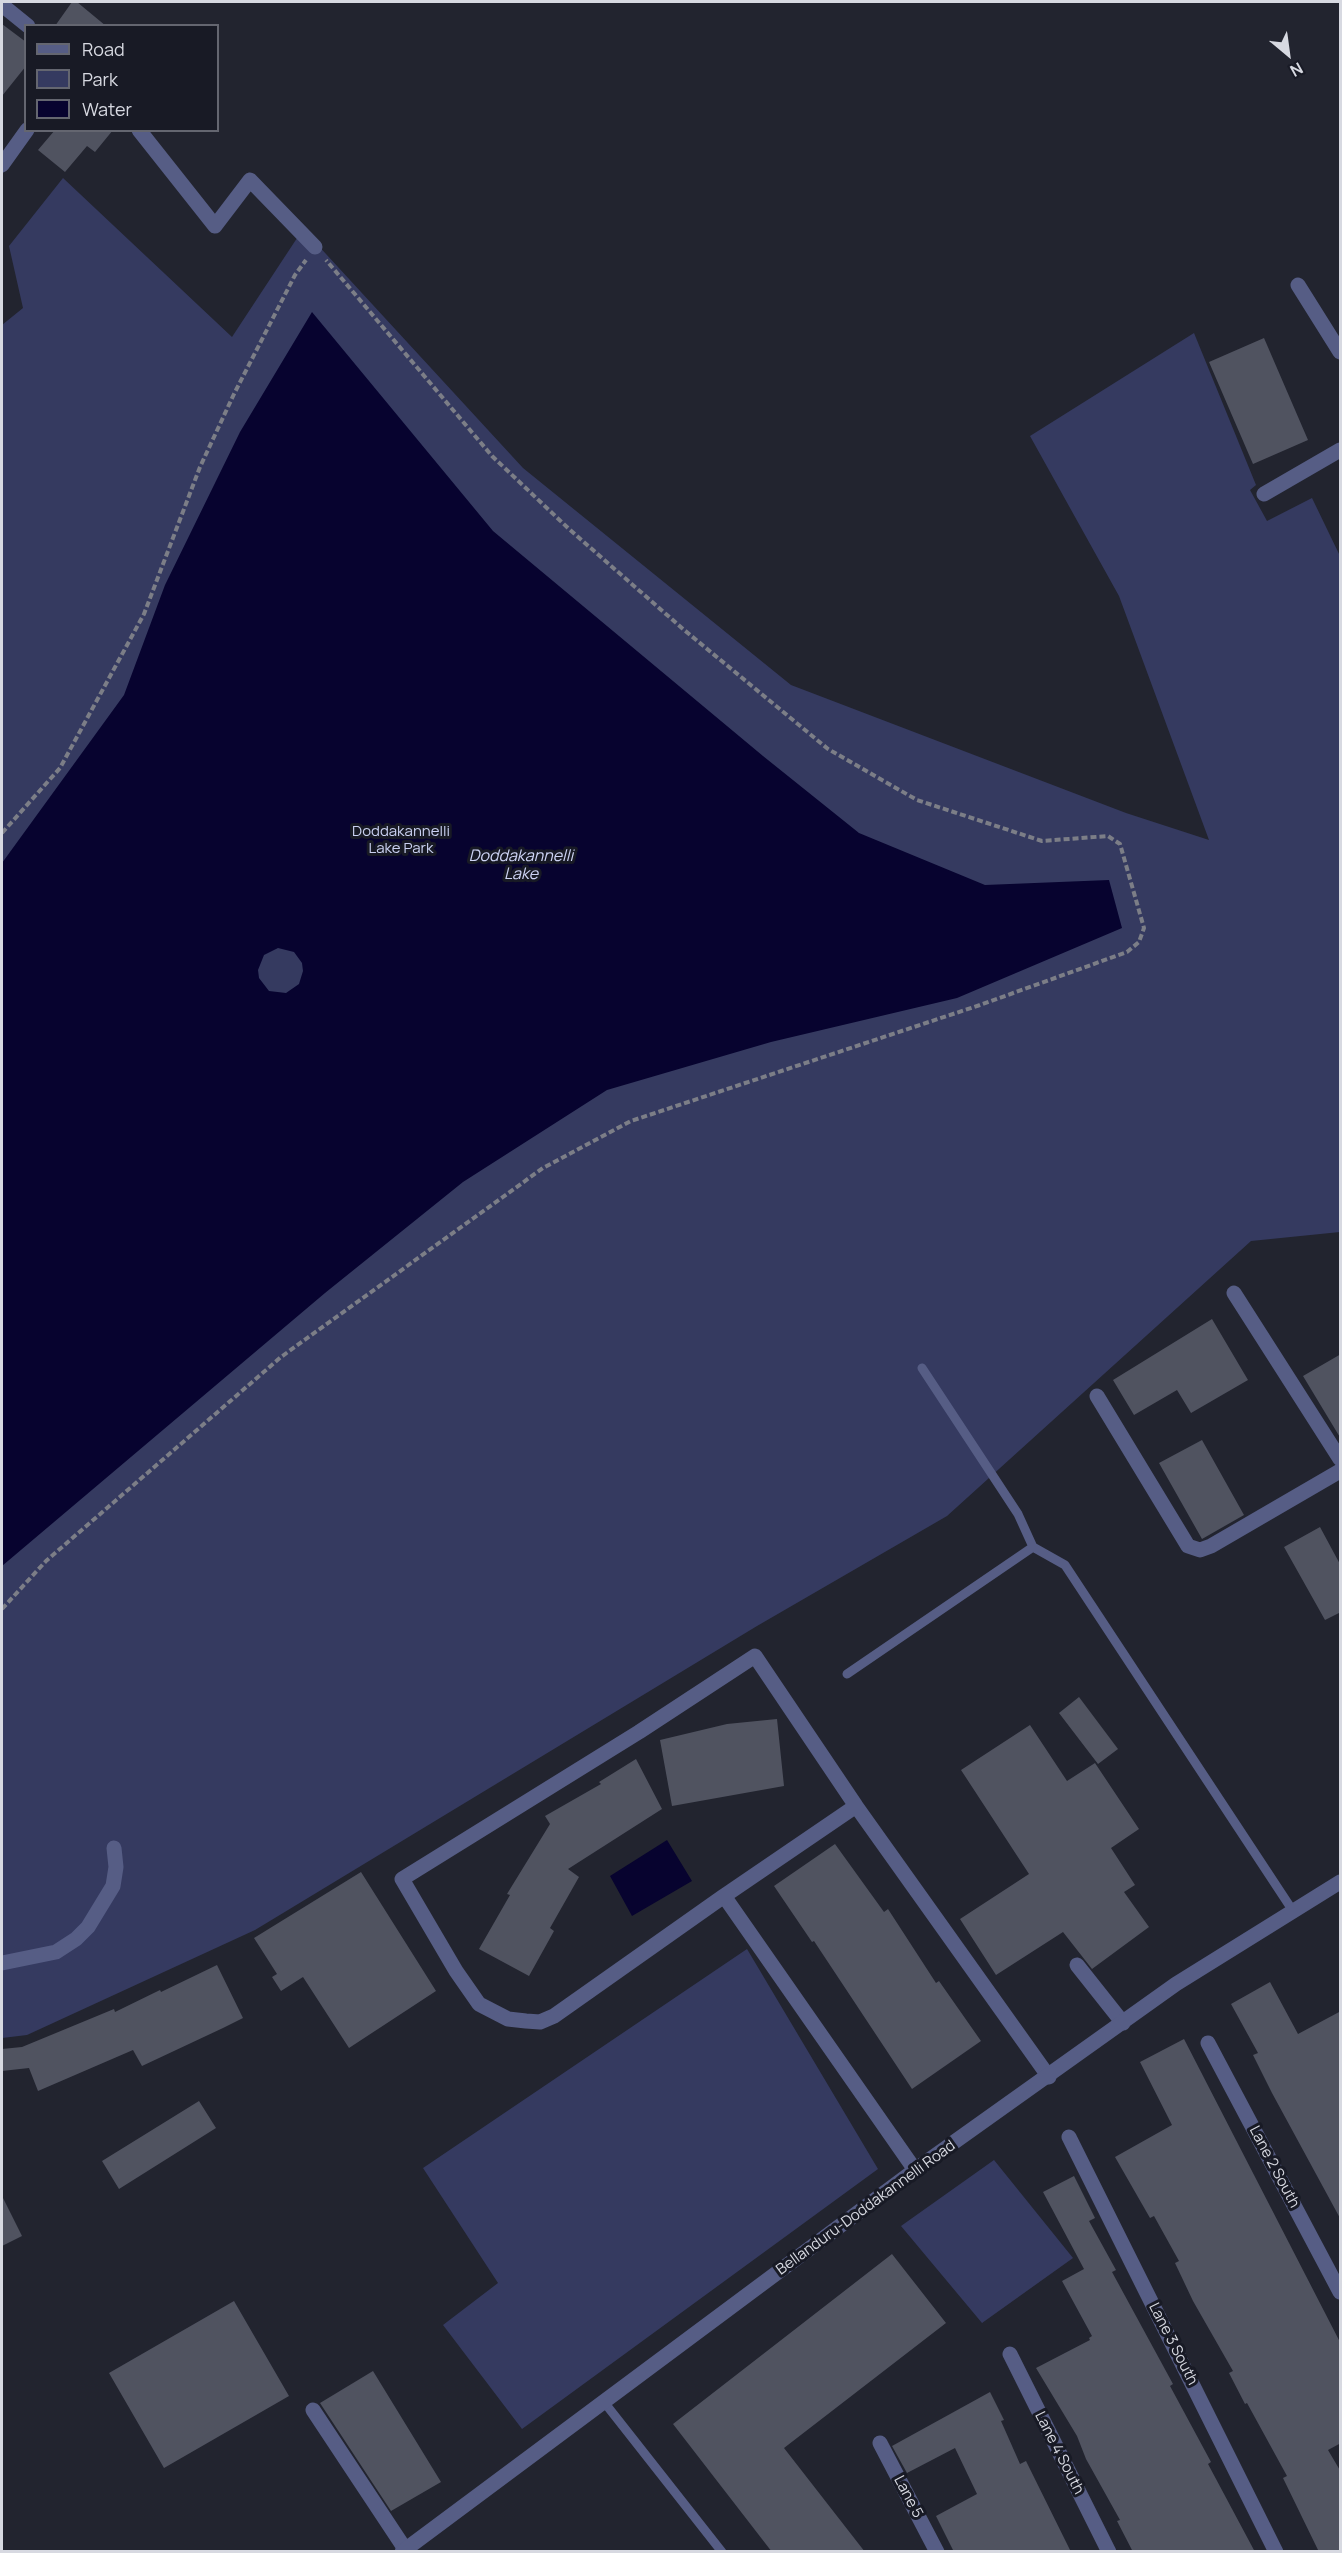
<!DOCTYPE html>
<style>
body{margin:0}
#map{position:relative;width:1342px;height:2553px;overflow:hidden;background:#22242f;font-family:Manrope,sans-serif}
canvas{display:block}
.frame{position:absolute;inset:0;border:3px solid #d7d9e1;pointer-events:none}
.legend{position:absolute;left:24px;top:24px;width:195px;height:108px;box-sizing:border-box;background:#181a25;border:2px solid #646670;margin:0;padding:8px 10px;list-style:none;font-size:18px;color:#d7d9e1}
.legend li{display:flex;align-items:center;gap:12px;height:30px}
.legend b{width:30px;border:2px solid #646670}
.north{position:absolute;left:1258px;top:24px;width:60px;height:60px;-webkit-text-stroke:4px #181a25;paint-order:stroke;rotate:151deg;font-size:16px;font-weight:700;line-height:24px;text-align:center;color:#d7d9e1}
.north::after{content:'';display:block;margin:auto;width:21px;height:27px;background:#d7d9e1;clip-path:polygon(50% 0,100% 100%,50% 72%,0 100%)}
</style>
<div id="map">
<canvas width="1342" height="2553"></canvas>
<div class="frame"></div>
<ul class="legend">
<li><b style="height:8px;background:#565d85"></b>Road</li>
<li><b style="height:16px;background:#353a60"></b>Park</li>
<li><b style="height:16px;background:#07032f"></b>Water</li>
</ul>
<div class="north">N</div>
</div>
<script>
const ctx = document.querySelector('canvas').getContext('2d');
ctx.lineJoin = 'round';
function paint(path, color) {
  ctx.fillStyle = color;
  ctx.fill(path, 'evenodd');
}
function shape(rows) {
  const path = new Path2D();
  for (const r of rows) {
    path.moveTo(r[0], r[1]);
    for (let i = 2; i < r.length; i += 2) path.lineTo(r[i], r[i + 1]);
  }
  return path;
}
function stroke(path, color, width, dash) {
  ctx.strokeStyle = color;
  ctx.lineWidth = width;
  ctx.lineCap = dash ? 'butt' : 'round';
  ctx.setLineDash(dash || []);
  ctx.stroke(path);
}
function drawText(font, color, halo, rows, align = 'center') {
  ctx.font = font + ' Manrope,sans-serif';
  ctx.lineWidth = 6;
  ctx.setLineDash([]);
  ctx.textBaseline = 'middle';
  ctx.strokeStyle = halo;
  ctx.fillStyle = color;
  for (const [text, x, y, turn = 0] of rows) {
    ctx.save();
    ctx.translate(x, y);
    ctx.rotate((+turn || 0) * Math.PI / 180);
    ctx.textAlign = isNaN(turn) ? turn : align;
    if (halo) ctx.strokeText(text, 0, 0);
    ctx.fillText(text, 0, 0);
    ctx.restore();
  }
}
paint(shape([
 [63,178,232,337,303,229,523,468,791,685,1126,813,1209,840,1119,596,1030,436,1194,333,1256,485,1250,490,1267,521,1312,498,1340,556,1340,1232,1251,1241,947,1516,757,1626,255,1930,27,2035,2,2038,2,325,23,308,9,246],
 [747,1949,878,2169,522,2429,443,2325,498,2283,423,2168],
 [994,2160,1073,2258,982,2323,901,2226]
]), '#353a60');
paint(shape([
 [312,312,493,531,763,756,859,833,985,885,1109,880,1122,928,957,998,771,1042,607,1090,463,1182,325,1293,2,1566,2,863,124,695,165,585,240,432],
 [278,948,294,952,302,963,303,971,299,984,286,993,269,991,259,978,258,970,264,955],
 [667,1840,692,1881,632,1916,610,1876]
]), '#07032f');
paint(shape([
 [72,2,77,2,106,26,55,26],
 [2,24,26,42,26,66,2,96],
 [55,130,113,130,95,152,87,146,65,172,38,150],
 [1264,338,1308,440,1253,464,1209,362],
 [1212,1319,1248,1380,1191,1413,1177,1390,1134,1415,1113,1380],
 [1341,1354,1341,1439,1303,1376],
 [1202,1440,1244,1515,1202,1539,1159,1463],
 [1320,1527,1341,1566,1341,1612,1325,1620,1284,1547],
 [1079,1697,1118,1749,1098,1764,1059,1713],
 [777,1719,784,1786,672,1806,660,1740,727,1724],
 [1030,1725,1067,1781,1095,1763,1139,1829,1111,1848,1135,1885,1124,1892,1149,1927,1092,1969,1063,1932,996,1975,960,1919,1029,1874,961,1770],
 [636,1759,662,1809,568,1869,579,1877,550,1928,554,1931,529,1976,479,1949,510,1895,507,1894,550,1824,545,1816,601,1784,599,1782],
 [835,1844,884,1912,888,1909,936,1983,939,1981,981,2041,912,2089,814,1941,812,1942,774,1886],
 [361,1872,436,1991,349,2048,303,1977,281,1991,272,1977,277,1974,254,1938],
 [217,1965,243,2018,223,2028,142,2066,133,2050,38,2091,29,2068,2,2071,2,2049,22,2047,114,2009,115,2012,160,1990,161,1992],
 [1270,1982,1298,2034,1341,2011,1341,2220,1272,2093,1253,2055,1258,2053,1231,2004],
 [1184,2039,1341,2344,1341,2443,1328,2450,1341,2472,1341,2552,1319,2552,1283,2478,1287,2476,1247,2403,1245,2404,1229,2373,1233,2371,1193,2301,1175,2263,1179,2261,1154,2216,1150,2218,1115,2157,1172,2125,1140,2062],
 [199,2101,216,2128,119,2189,102,2161],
 [1074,2176,1095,2218,1089,2221,1116,2270,1112,2272,1173,2384,1170,2386,1211,2462,1208,2464,1255,2552,1133,2552,1117,2521,1120,2520,1086,2459,1077,2436,1036,2368,1090,2340,1089,2338,1092,2336,1062,2281,1084,2269,1043,2192],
 [2,2196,22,2236,2,2246],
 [892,2254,946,2323,784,2448,865,2552,772,2552,673,2424],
 [234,2301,289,2396,164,2468,109,2373],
 [373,2371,441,2482,391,2511,320,2403],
 [990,2392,1004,2420,1001,2421,1020,2464,1026,2461,1071,2552,954,2552,936,2516,977,2494,955,2448,907,2473,892,2446]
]), '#505360');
stroke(shape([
 [2,833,60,768,144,614,200,467,234,394,295,275,306,260],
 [2,1609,46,1561,281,1357,543,1168,631,1121,980,1005,1127,952,1139,942,1144,928,1120,844,1108,836,1042,841,917,800,828,749,683,629,569,529,492,456,326,260]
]), '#7c7e87', 4, [6, 3]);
stroke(shape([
 [922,1368,1018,1514,1033,1547],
 [847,1674,1033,1547,1065,1565,1293,1911],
 [604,2402,722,2552]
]), '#565d85', 9);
stroke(shape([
 [2,5,28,26],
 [139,130,215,226,250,180,315,247],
 [2,165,27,130],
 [1298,285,1340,352],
 [1264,494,1340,450],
 [1234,1293,1340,1459],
 [1097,1396,1188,1546,1200,1550,1211,1546,1340,1471],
 [724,1896,856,1806],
 [2,1963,56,1952,76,1939,88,1927,113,1886,116,1867,114,1848],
 [1077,1965,1123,2023],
 [1208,2043,1340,2292],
 [1069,2137,1276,2552],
 [915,2170,724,1896,554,2016,540,2022,526,2021,508,2019,479,2004,456,1971,402,1879,639,1732,755,1656,856,1806,1049,2077],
 [1010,2354,1109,2552],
 [313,2410,407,2552],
 [880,2443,937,2552]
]), '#565d85', 15);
stroke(shape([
 [402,2552,915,2170,1176,1984,1340,1882]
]), '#565d85', 15);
drawText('15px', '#c9d0f0', '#181a25', [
 ["Doddakannelli",401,832],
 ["Lake Park",401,849]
]);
drawText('15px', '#d7d9e1', '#181a25', [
 ["Lane 2 South",1274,2167,62],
 ["Bellanduru-Doddakannelli Road",866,2208,-36],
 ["Lane 3 South",1173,2344,63],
 ["Lane 4 South",1059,2453,63],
 ["Lane 5",908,2497,62]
]);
drawText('italic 16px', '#ced4f5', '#181a25', [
 ["Doddakannelli",521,857],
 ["Lake",521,875]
]);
</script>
